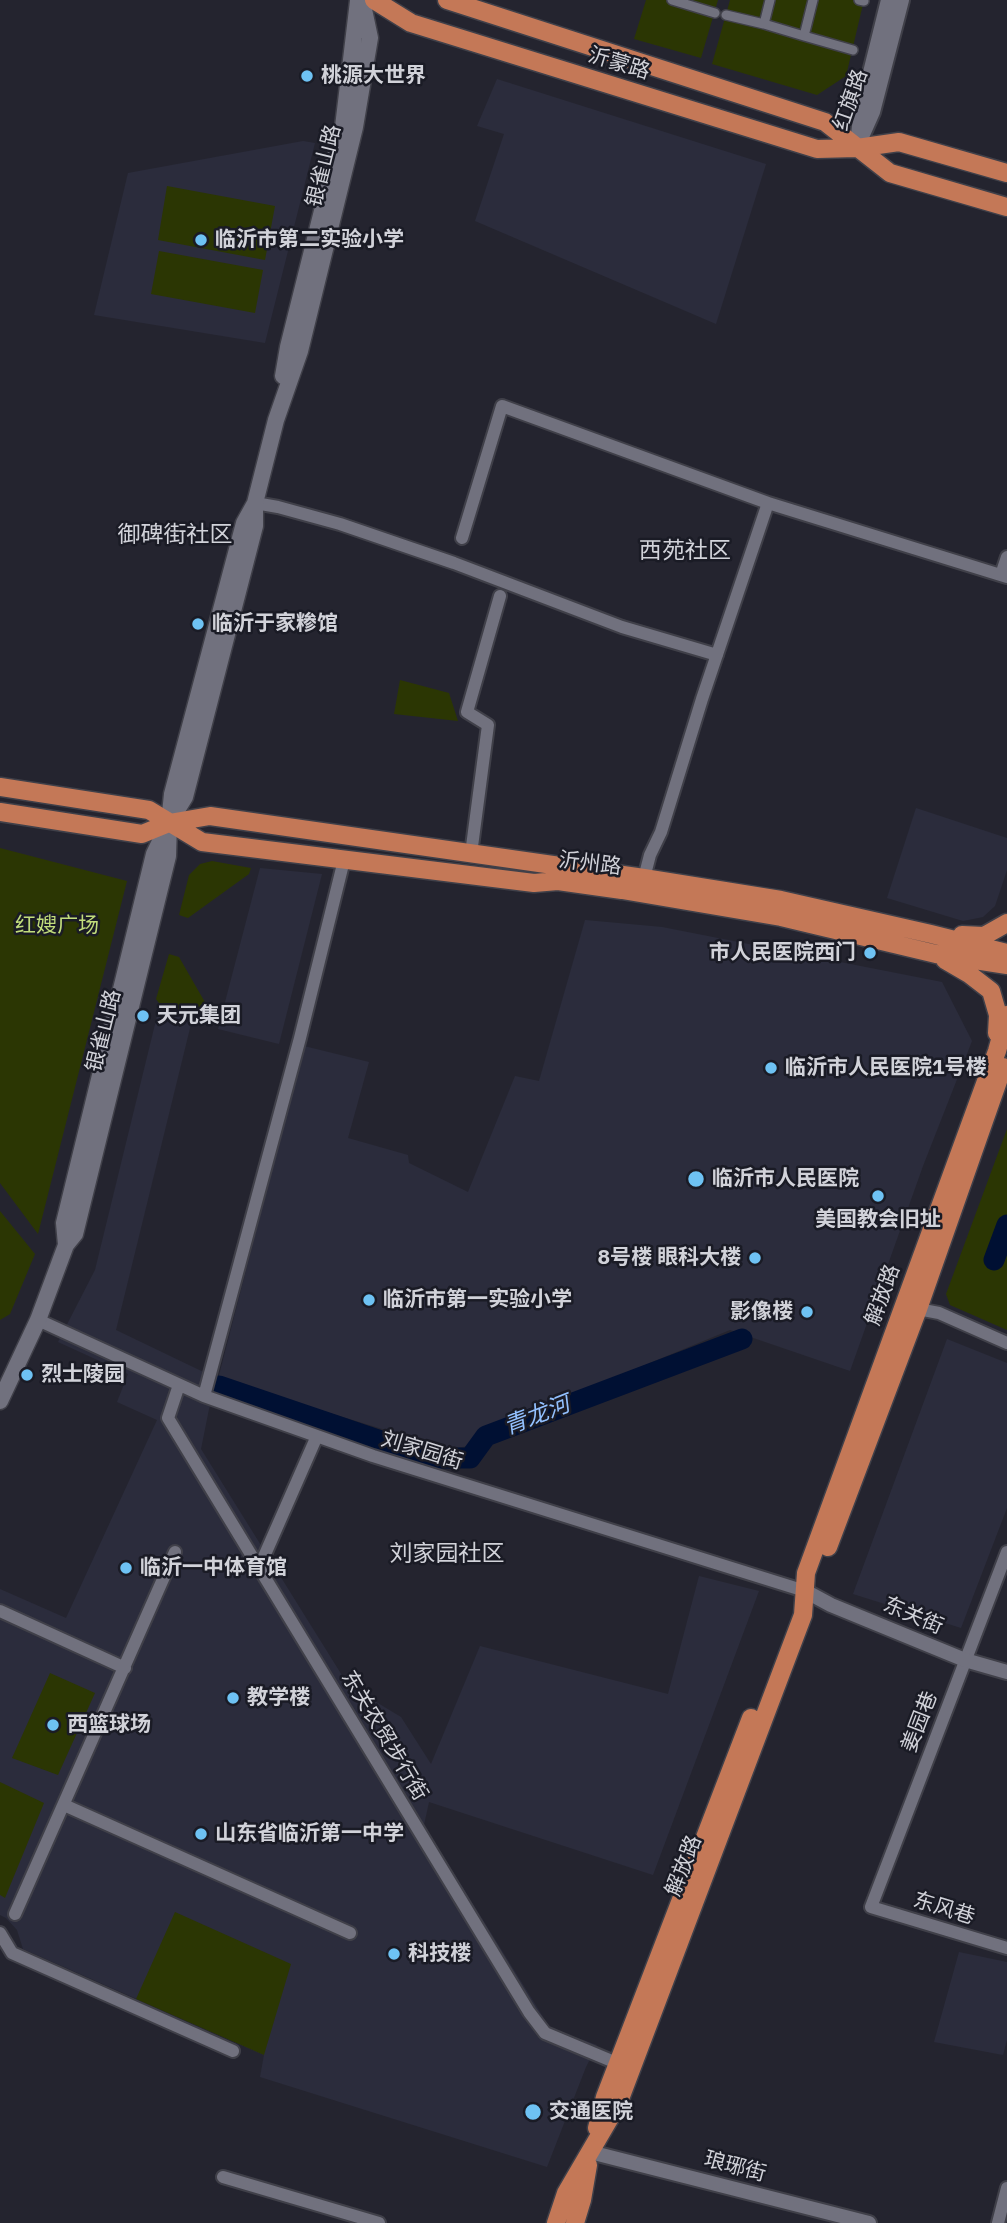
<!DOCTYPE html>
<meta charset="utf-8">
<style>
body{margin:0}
canvas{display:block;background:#24242f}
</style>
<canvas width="1007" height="2223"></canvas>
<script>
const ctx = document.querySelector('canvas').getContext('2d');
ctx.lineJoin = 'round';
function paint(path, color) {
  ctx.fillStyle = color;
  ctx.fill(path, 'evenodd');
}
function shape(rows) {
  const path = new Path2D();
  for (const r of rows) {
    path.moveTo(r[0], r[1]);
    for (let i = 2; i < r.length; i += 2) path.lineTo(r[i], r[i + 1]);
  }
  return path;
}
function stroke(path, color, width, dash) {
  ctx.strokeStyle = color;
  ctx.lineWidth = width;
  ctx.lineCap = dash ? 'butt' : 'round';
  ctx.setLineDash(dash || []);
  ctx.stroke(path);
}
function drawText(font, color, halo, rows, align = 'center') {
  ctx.font = font + ' "IBM Plex Sans","Noto Sans SC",sans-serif';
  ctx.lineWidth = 5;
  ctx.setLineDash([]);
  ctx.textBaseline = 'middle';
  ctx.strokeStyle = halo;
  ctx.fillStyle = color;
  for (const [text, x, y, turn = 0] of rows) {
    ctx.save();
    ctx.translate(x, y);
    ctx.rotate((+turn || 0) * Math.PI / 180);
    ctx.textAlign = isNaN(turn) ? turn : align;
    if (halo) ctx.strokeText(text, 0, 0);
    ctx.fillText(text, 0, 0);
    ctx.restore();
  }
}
paint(shape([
 [497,79,766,164,716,324,475,221,504,134,477,126],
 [303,141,315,143,265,343,94,315,128,173],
 [916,808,1007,838,1007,870,995,906,983,917,963,921,887,898],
 [260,868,322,874,279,1044,218,1029],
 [585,920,662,927,942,982,972,1041,923,1166,850,1371,730,1330,482,1432,469,1446,448,1449,218,1379,209,1409,201,1449,348,1685,401,1717,431,1764,480,1646,668,1694,699,1576,759,1591,653,1875,429,1802,424,1825,550,2028,597,2045,586,2067,547,2167,260,2077,264,2055,23,1949,17,1930,6,1918,0,1915,0,1589,66,1618,157,1420,117,1402,128,1374,58,1342,95,1270,158,1012,192,1020,116,1330,218,1379,304,1046,369,1062,348,1138,408,1155,409,1163,468,1192,515,1076,539,1081],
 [947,1339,1007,1363,1007,1508,961,1628,853,1594],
 [959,1952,1007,1962,1007,2040,1003,2055,934,2042]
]), '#2b2c3c');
paint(shape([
 [646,0,718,0,701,58,634,39],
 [730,0,864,0,846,76,817,95,712,64],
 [167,186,275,206,265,260,158,240],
 [159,251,263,270,255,313,151,294],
 [400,680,449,693,458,721,394,714],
 [0,848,127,881,38,1234,0,1183],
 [212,861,251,868,249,874,188,918,179,915,189,875,200,864],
 [169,954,179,957,210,1011,208,1018,162,1007,156,999],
 [1007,1129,1007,1330,950,1305,946,1294],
 [0,1211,35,1254,10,1314,0,1320],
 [50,1673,95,1693,58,1775,12,1758],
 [0,1782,44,1803,5,1898,0,1895],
 [175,1912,291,1964,264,2055,136,1999]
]), '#2b3603');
stroke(shape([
 [994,1260,1007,1225],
 [219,1386,431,1458,470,1458,486,1436,742,1339]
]), '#001033', 21);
const pedestrian = shape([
 [672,0,715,13],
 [813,0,804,36,853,50],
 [859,0,864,1],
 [726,15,764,24,770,0],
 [764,24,804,36]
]);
const minor = shape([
 [255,503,278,507,340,524,454,563,622,627,717,655],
 [462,538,502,406,768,503],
 [1001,575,1007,557],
 [471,854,488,725,467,712,500,596],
 [644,878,650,855,661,832,702,699,768,503,1007,577],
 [918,1309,939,1313,1007,1343],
 [38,1320,204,1396,373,1456,805,1591],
 [179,1385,168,1418,529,2012,545,2033,619,2064],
 [204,1396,300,1038,344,860],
 [1007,1552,871,1907,1007,1948],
 [259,1568,317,1436],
 [0,1611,125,1668],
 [64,1805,350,1933],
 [15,1914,175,1552],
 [0,1933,12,1953,233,2051],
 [223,2177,379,2223],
 [998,2223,1007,2188]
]);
const tertiary = shape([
 [858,135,861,109,888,0],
 [857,148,873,112,902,0],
 [805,1591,831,1605,965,1660,1007,1672],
 [590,2152,869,2223]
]);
const secondary = shape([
 [283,376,288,347,343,127,358,1],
 [66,1245,64,1223,154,854,169,823,185,797,255,526,255,503,276,420,300,351,355,127,370,38,362,0],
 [0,1401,38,1320,66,1245,75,1234,168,856,169,823,172,794,244,523,254,505]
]);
const primary = shape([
 [374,0,411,23,817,149,857,148,899,142,1007,173],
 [447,0,825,122,890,173,1007,207],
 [0,787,149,810,202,842,534,883,558,881,622,890,781,917,936,954,1007,965],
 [0,812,142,834,169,823,210,816,644,878,781,900,931,934,1007,953],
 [962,935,984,936,1007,923],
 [945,960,969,974,991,991,998,1015,997,1033],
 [828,1547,918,1309,1003,1067],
 [597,2128,605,2097,751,1718],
 [556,2223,566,2193,618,2104,803,1615,806,1573,997,1051,1007,1015],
 [575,2223,582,2200,588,2165]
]);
stroke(pedestrian, '#404049', 12);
stroke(minor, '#404049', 16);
stroke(tertiary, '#404049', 18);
stroke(secondary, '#404049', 19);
stroke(primary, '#404049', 21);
stroke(pedestrian, '#71717e', 9);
stroke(minor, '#71717e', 12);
stroke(tertiary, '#71717e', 14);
stroke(secondary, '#71717e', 16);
stroke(primary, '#c47857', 18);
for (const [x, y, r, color] of [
 [307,76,7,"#6ec2f3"],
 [201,240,7,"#6ec2f3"],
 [198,624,7,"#6ec2f3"],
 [870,953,7,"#6ec2f3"],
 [143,1016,7,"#6ec2f3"],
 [771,1068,7,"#6ec2f3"],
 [696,1179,9,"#6ec2f3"],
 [878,1196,7,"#6ec2f3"],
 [755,1258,7,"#6ec2f3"],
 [369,1300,7,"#6ec2f3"],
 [807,1312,7,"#6ec2f3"],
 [27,1375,7,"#6ec2f3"],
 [126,1568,7,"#6ec2f3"],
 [233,1698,7,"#6ec2f3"],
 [53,1725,7,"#6ec2f3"],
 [201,1834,7,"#6ec2f3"],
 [394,1954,7,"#6ec2f3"],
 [533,2112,9,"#6ec2f3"]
]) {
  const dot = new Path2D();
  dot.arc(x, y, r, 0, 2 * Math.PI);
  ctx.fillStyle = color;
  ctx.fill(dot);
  stroke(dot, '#1a1b25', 2.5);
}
drawText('21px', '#d1d2d9', '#1a1b25', [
 ["沂蒙路",619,64,17],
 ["红旗路",851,100,-71],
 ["银雀山路",324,166,-76],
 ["沂州路",590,864,7],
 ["银雀山路",104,1031,-76],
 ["解放路",883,1295,-70],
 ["刘家园街",422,1451,17],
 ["东关街",913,1616,23],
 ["姜园巷",920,1722,-69],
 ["东关农贸步行街",384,1736,59],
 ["解放路",684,1866,-69],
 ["东风巷",944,1909,17],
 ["琅琊街",735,2167,15]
]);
drawText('bold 21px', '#d1d2d9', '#1a1b25', [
 ["桃源大世界",321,76],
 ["临沂市第二实验小学",215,240],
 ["临沂于家糁馆",212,624],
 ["市人民医院西门",856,953,"right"],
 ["天元集团",157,1016],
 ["临沂市人民医院1号楼",785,1068],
 ["临沂市人民医院",712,1179],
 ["美国教会旧址",878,1220,"center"],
 ["8号楼 眼科大楼",741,1258,"right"],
 ["临沂市第一实验小学",383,1300],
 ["影像楼",793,1312,"right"],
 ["烈士陵园",41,1375],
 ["临沂一中体育馆",140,1568],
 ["教学楼",247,1698],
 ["西篮球场",67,1725],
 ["山东省临沂第一中学",215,1834],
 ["科技楼",408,1954],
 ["交通医院",549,2112]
], 'left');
drawText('21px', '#c2dd7c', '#1a1b25', [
 ["红嫂广场",57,926]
]);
drawText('23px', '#d1d2d9', '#1a1b25', [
 ["御碑街社区",175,535],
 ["西苑社区",685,551],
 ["刘家园社区",447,1554]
]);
drawText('italic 23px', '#93c1ff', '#1a1b25', [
 ["青龙河",537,1416,-21]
]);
</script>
